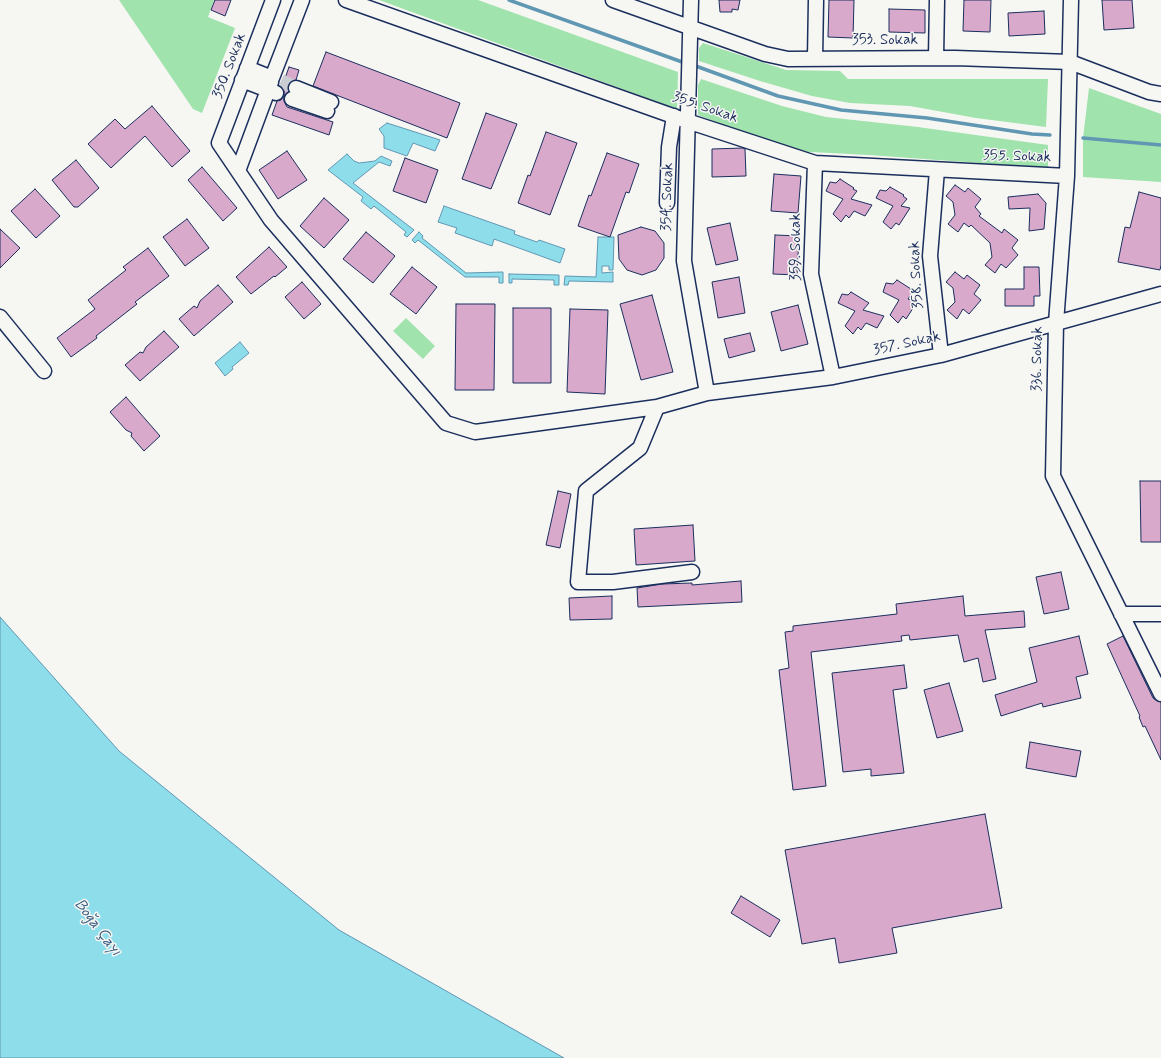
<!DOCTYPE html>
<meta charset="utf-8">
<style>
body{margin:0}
canvas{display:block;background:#f6f6f2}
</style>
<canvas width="1161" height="1058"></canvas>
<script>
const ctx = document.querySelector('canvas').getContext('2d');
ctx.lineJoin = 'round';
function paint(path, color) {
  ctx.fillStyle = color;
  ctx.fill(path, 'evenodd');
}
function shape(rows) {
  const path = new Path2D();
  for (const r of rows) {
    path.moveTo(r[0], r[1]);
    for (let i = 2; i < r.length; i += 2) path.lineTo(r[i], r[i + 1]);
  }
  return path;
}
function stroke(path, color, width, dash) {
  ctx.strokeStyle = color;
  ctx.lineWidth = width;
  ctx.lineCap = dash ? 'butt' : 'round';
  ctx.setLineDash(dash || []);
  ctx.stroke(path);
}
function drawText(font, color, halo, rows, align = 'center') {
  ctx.font = font + ' Mynerve,sans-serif';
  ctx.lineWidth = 3;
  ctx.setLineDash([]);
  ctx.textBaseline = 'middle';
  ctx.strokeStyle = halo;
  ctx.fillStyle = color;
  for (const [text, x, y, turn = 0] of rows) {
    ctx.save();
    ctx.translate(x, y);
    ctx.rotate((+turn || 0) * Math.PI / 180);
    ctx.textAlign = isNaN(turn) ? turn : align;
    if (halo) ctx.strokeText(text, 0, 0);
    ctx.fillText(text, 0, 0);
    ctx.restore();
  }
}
paint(shape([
 [119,0,214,0,208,17,235,28,202,113,193,109],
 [379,0,478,0,678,72,677,109],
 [703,43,786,70,840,71,848,79,1048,79,1046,127,976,118,910,106,850,103,812,96,760,81,699,61,699,48],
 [701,79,782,106,826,117,918,127,1048,145,1048,168,869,155,791,151,698,115,698,85],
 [1089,88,1161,114,1161,182,1083,177,1083,138],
 [406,318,435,346,423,359,393,331]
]), '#a1e3ad');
const water = shape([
 [387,123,440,140,435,151,413,143,407,156,384,148,384,136,379,129,387,123],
 [347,154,354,161,359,163,375,161,381,156,392,161,390,166,379,162,353,183,414,230,407,237,404,235,406,232,374,206,371,209,361,201,363,197,328,170,347,154],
 [444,206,515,231,514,234,537,242,539,240,565,249,560,263,494,239,492,246,455,233,457,228,438,222,444,206],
 [419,232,423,236,422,238,466,273,503,272,503,283,499,283,499,277,465,277,418,240,415,243,412,240,419,232],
 [598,237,614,237,613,270,609,270,609,266,602,266,602,273,613,272,613,282,569,281,568,285,564,285,565,276,596,277,598,237],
 [509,274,559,275,559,285,554,285,554,280,512,279,512,283,509,283,509,274],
 [240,342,249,353,232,367,233,369,225,376,215,363,240,342],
 [0,617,119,751,339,930,564,1058,0,1058,0,617]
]);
paint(water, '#8eddeb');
stroke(water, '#6097b3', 1);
stroke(shape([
 [509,0,685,63],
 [693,65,778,96,841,110,927,118,1032,134,1050,135],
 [1083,138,1161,145]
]), '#6097b3', 3.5);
const building = shape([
 [215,0,231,0,225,16,211,10,215,0],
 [719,0,740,0,738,10,732,9,732,12,720,12,719,0],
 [829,0,854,0,853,38,828,37,829,0],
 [964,0,991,0,990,32,963,31,964,0],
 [1102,0,1132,0,1134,28,1104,30,1102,0],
 [889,9,925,10,925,33,889,32,889,9],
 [1044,11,1045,34,1009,36,1008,13,1044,11],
 [326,52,460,103,447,138,313,86,326,52],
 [289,67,299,70,296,80,291,81,288,84,289,92,284,96,284,101,287,107,333,122,329,135,272,115,277,101,281,100,284,96,284,91,282,87,289,67],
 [152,106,190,151,172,167,145,136,111,168,88,144,115,119,125,129,152,106],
 [486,113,517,124,491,189,462,179,486,113],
 [546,132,577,143,550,215,518,203,528,175,530,176,546,132],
 [743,148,745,149,746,176,712,177,712,149,743,148],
 [287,151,307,180,278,199,259,170,287,151],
 [607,153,639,164,629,193,626,192,610,237,578,226,589,195,591,196,607,153],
 [405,158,438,170,426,203,393,191,405,158],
 [76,160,99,188,78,207,74,207,52,180,76,160],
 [202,167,237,208,223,221,188,180,202,167],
 [774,174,801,176,798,213,771,211,774,174],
 [840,179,854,188,853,189,857,191,851,199,872,205,865,216,854,211,849,218,846,215,841,222,833,214,843,199,826,191,830,182,836,183,840,179],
 [955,185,965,192,968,188,981,199,975,207,981,214,979,216,1002,233,1004,229,1018,240,1012,248,1018,255,1006,268,1001,264,995,273,985,265,992,257,990,243,971,225,969,227,964,223,958,232,948,224,955,215,953,202,946,196,955,185],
 [890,187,904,195,903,196,907,199,901,206,910,208,899,225,896,223,891,229,883,222,893,206,876,198,880,190,886,191,890,187],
 [35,189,60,216,36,238,11,211,35,189],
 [1139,192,1161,198,1161,265,1160,270,1118,262,1125,227,1130,228,1139,192],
 [1038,194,1046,203,1044,229,1029,231,1030,208,1009,209,1008,197,1038,194],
 [324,198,349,220,324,248,300,226,324,198],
 [187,219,209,248,185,266,163,237,187,219],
 [730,223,738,260,716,265,707,228,730,223],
 [641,227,655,231,664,243,664,258,656,270,642,275,627,270,619,259,618,235,641,227],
 [0,229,20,248,0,268,0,229],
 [366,232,395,256,373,283,343,259,366,232],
 [775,235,799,236,797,275,773,274,775,235],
 [269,247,287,267,275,277,274,276,251,294,236,277,269,247],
 [148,248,169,276,135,302,137,304,96,336,97,338,71,357,57,338,95,309,88,300,126,270,123,267,148,248],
 [412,267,437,287,416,314,390,294,412,267],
 [1024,267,1039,267,1040,296,1034,296,1034,306,1005,306,1005,289,1024,289,1024,267],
 [955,272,964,279,967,275,980,285,974,294,981,300,969,314,963,309,957,319,947,310,955,302,953,288,946,282,955,272],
 [739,277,745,313,718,318,712,282,739,277],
 [897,280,911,289,910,290,913,292,908,299,917,302,906,319,903,316,898,323,890,315,899,300,883,292,886,283,893,284,897,280],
 [302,282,321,304,304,319,285,297,302,282],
 [218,285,233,302,194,336,179,319,194,306,197,308,200,301,218,285],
 [851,292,869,303,863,310,884,316,877,328,866,323,861,330,858,327,853,334,845,326,855,311,838,303,842,294,848,295,851,292],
 [652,295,673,372,641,380,620,304,652,295],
 [456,304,495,304,494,390,455,390,456,304],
 [798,305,808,344,781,351,771,312,798,305],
 [513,308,551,308,551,383,513,383,513,308],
 [570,309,608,310,605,394,567,392,570,309],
 [164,331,179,347,140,381,125,365,140,352,143,353,146,347,164,331],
 [750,333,755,351,729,358,724,339,750,333],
 [126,397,160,436,144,451,131,436,132,433,126,430,110,412,126,397],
 [1140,481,1161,481,1161,542,1141,542,1140,481],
 [558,491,571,494,560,548,546,545,558,491],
 [693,525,695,561,636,565,634,529,693,525],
 [1061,572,1069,609,1044,614,1036,577,1061,572],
 [741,581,742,602,638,607,637,588,662,584,692,583,692,585,741,581],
 [612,596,612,619,570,620,569,598,612,596],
 [963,596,965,616,1024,611,1025,627,985,630,996,679,983,682,978,658,964,662,958,635,910,640,909,635,901,636,902,641,811,652,826,786,793,790,779,670,789,668,785,632,793,631,793,626,897,614,896,604,963,596],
 [1079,636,1088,674,1076,677,1081,698,1043,707,1042,703,1001,716,995,695,1037,682,1029,648,1079,636],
 [1123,636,1153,698,1157,701,1161,702,1161,760,1145,726,1143,727,1139,717,1140,716,1107,644,1123,636],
 [904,665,907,688,893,690,904,773,871,776,871,769,843,772,832,673,904,665],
 [949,683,963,731,937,738,924,690,949,683],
 [1030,742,1081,751,1076,777,1026,768,1030,742],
 [985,814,1002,908,892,928,897,953,839,963,835,938,802,944,785,850,985,814],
 [741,896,780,920,770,937,731,913,741,896]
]);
paint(building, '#d8a9cb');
stroke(building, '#1b2f5e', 1);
stroke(shape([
 [281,81,296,88]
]), '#caced4', 14, [14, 7]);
const minor = shape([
 [273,0,219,143,271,220,446,423,475,432,657,407,707,393,833,377,941,355,1161,294],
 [346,0,687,121,815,163,1067,176],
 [613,0,765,54,788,59,955,58,1070,62,1149,92,1161,94],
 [691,0,684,261,707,393],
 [1071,0,1067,176,1056,323,1053,476,1161,694],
 [936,58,937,0],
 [815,59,816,0],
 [247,68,272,78,302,0],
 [242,80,268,90,271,82],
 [296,88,331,102],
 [292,99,327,111],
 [815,163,811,274,833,377],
 [937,170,930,256,941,355],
 [238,171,268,90,276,93],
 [667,203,669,147,674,116],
 [0,317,44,371],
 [657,407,640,448,586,491,578,582,613,582,692,572],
 [1121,614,1161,614]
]);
stroke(minor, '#1b2f5e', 17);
stroke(minor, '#f6f6f2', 14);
drawText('15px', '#1b2f5e', '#f6f6f2', [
 ["353. Sokak",885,41],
 ["350. Sokak",230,66,-69],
 ["355. Sokak",705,108,19],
 ["355. Sokak",1017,157,2],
 ["354. Sokak",668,197,-88],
 ["359. Sokak",797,247,-90],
 ["358. Sokak",917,275,-93],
 ["357. Sokak",907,344,-12],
 ["336. Sokak",1038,359,-89]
]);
drawText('italic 16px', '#385a81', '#f6f6f2', [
 ["Boğa Çayı",97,928,53]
]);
</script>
